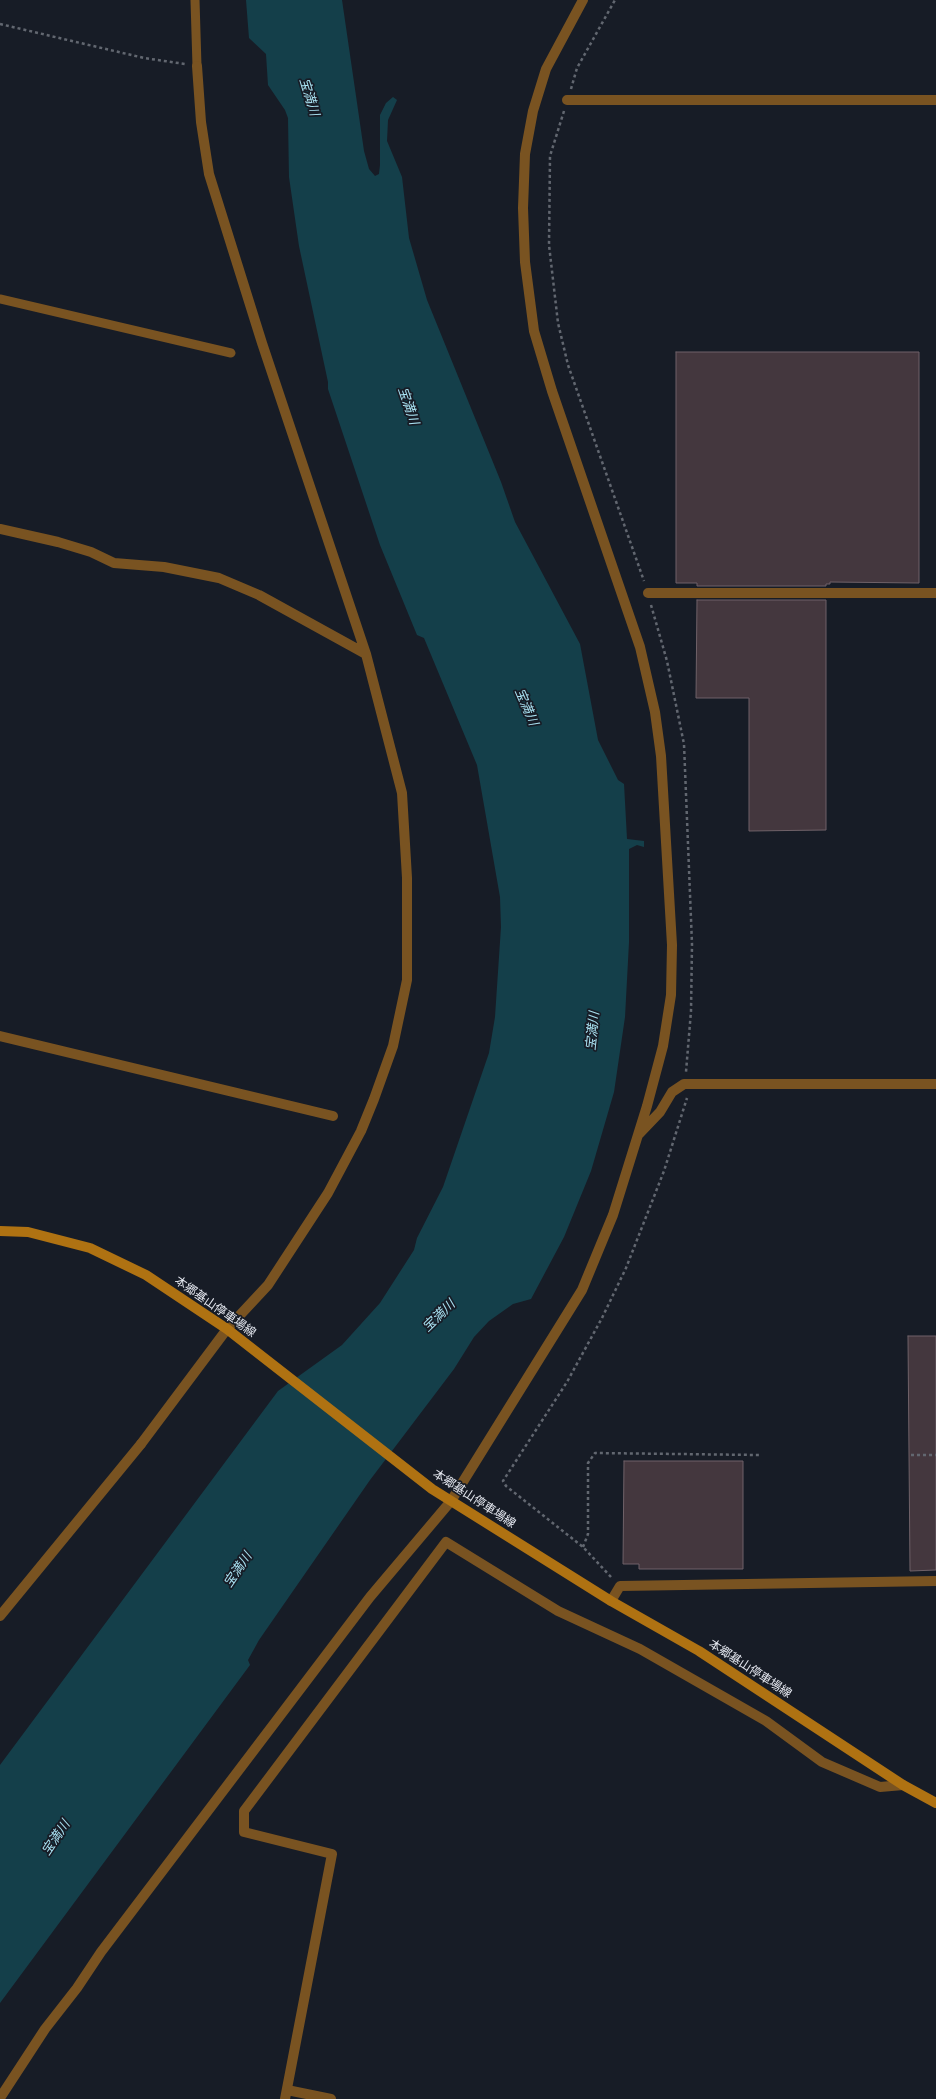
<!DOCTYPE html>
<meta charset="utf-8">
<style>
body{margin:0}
canvas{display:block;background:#171c26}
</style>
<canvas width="936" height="2099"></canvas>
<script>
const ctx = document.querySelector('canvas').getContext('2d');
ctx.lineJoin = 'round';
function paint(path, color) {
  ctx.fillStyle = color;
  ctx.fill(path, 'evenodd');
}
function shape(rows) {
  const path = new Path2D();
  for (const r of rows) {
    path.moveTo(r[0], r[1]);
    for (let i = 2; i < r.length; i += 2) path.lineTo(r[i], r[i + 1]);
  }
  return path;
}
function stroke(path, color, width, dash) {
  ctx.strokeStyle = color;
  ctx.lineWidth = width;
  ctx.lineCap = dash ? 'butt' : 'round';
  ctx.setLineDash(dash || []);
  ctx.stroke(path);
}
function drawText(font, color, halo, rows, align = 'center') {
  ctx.font = font + ' Karla,"Noto Sans JP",sans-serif';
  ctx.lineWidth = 3.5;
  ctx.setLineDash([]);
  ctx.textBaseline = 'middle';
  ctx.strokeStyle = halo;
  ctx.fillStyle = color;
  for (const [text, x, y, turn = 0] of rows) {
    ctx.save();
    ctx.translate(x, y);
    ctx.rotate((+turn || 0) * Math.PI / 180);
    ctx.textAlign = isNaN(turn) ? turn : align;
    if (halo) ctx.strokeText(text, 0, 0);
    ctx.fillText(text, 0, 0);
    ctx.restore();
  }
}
paint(shape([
 [246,0,342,0,364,151,369,169,375,176,379,174,380,165,380,115,386,103,393,97,397,100,388,120,387,141,402,177,409,238,427,300,501,482,515,522,580,644,598,740,618,780,624,784,627,839,644,841,644,847,637,845,629,849,629,942,625,1017,614,1092,591,1171,564,1237,531,1299,513,1304,489,1321,474,1337,454,1369,370,1480,259,1640,248,1660,250,1665,0,2003,0,1765,278,1391,342,1345,380,1303,414,1250,417,1238,443,1187,489,1053,495,1017,501,927,500,897,477,765,424,638,417,635,380,545,328,389,328,382,299,246,289,177,288,118,285,110,268,85,266,54,249,38]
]), '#143f4a');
const building = shape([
 [676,352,919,352,919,583,830,582,830,584,826,584,826,586,697,586,697,583,676,583,676,352],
 [697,600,826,600,826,830,749,831,749,698,696,698,697,600],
 [908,1336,936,1336,936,1570,910,1571,908,1336],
 [624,1461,743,1461,743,1569,639,1569,639,1564,623,1564,624,1461]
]);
paint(building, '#44373e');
stroke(building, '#6f6168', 1);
stroke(shape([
 [0,24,144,58,185,64],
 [571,89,577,68,615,0],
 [564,111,550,156,549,245,558,323,568,365,644,581],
 [651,605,667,661,684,744,692,944,691,1011,686,1072],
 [911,1455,936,1455],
 [583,1547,588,1534,588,1463,595,1453,759,1455],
 [611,1577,583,1547,506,1486,503,1481,567,1382,602,1318,626,1268,664,1171,687,1098]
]), '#626770', 2.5, [3, 3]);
stroke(shape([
 [195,0,197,66],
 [0,299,231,353]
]), '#795321', 9);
stroke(shape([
 [567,100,936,100],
 [0,529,58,542,91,552,114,563,164,567,219,578,259,595,366,654],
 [648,593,936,593],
 [0,1036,333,1116],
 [638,1135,660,1112,672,1092,684,1084,936,1084],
 [141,1444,227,1329,268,1285,328,1193,361,1131,374,1099,393,1046,407,980,407,878,402,793,366,654,262,343,209,174,201,122,197,66],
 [611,1601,620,1586,936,1581],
 [287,2090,331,2099],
 [0,2098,45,2029,77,1988,101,1952,370,1597,451,1501,582,1290,613,1215,647,1106,663,1046,671,995,672,945,661,756,655,712,640,647,552,391,534,331,525,262,523,208,525,154,533,111,546,69,583,0],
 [285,2099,332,1854,244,1832,244,1811,446,1542,558,1611,640,1649,766,1721,822,1762,880,1787,903,1785]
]), '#795321', 10);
stroke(shape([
 [0,1616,141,1444]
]), '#795321', 10);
stroke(shape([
 [0,1231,28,1232,90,1248,146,1275,227,1329,432,1489,611,1601,699,1651,903,1785,936,1803]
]), '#af7212', 10);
drawText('12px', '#e5e8f0', '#171c26', [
 ["本郷基山停車場線",215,1307,35],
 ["本郷基山停車場線",474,1499,33],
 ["本郷基山停車場線",750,1669,33]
]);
drawText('italic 13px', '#aae3f3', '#171c26', [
 ["宝満川",309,97,73],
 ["宝満川",408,406,71],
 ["宝満川",526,707,67],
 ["宝満川",593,1031,-84],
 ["宝満川",439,1316,-44],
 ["宝満川",238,1570,-56],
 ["宝満川",56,1838,-56]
]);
</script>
